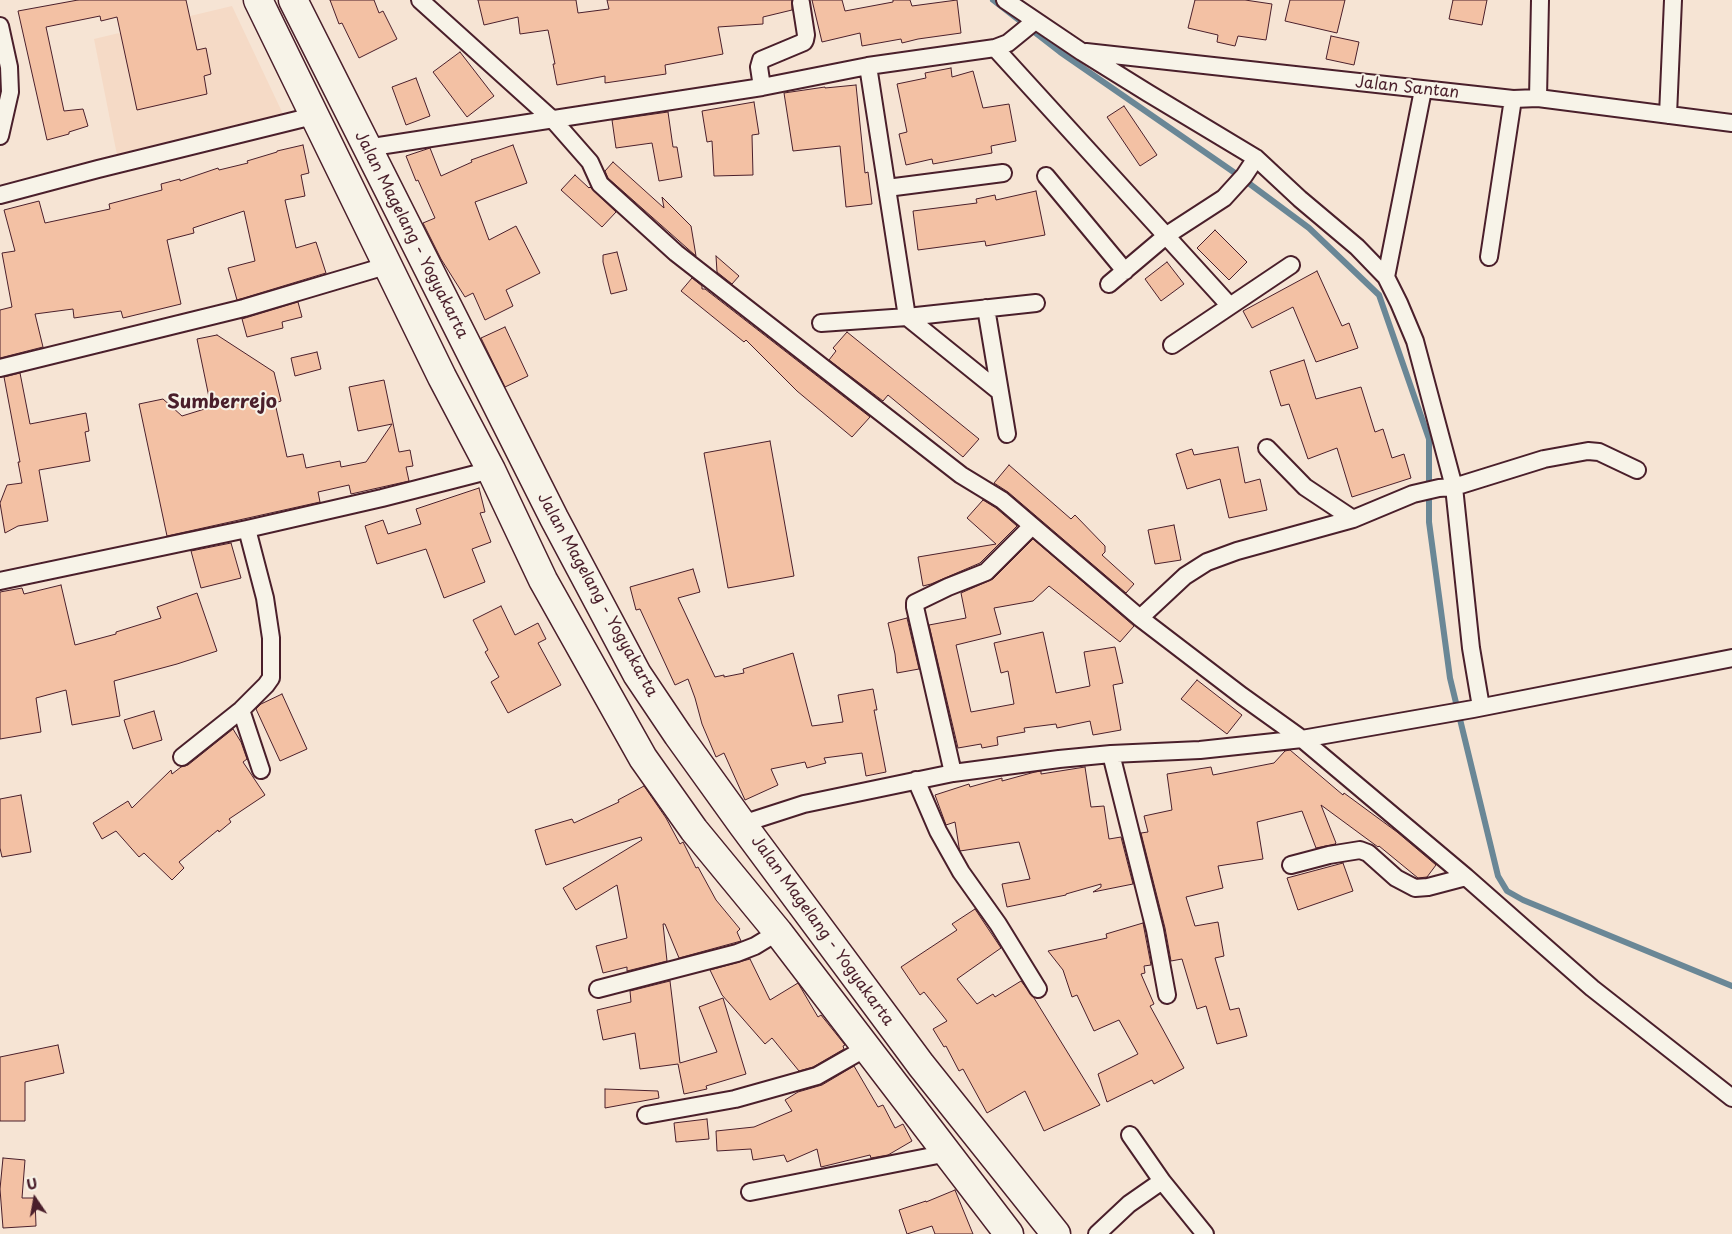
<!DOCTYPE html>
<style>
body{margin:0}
#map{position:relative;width:1732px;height:1234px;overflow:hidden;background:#f6e4d4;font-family:"Playpen Sans",sans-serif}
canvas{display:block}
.north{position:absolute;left:10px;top:1174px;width:50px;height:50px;-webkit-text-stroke:4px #f7f3e8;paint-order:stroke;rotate:348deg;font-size:14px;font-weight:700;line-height:20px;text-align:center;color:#4a1f2b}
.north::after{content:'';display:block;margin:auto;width:18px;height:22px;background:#4a1f2b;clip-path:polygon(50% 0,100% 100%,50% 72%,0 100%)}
</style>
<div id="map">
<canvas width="1732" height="1234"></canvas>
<div class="north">U</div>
</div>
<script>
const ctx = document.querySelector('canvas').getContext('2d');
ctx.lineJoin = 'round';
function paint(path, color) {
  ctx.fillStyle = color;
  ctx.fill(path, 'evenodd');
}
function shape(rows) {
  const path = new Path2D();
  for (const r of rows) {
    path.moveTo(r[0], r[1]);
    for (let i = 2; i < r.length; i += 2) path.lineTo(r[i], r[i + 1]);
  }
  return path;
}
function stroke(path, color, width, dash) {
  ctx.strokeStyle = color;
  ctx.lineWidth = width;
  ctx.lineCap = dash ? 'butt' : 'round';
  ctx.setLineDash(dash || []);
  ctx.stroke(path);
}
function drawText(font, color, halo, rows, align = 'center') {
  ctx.font = font + ' "Playpen Sans",sans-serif';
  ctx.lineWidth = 4;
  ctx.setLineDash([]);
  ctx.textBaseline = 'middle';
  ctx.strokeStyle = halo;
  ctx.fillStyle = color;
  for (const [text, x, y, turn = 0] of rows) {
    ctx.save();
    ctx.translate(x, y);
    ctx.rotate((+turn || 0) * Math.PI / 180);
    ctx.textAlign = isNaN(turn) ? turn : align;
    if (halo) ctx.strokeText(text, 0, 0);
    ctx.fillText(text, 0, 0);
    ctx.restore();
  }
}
paint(shape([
 [232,6,283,114,117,155,94,39]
]), '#f5dac6');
stroke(shape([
 [993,0,1060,52,1235,173,1309,228,1379,295,1429,439,1429,522,1450,678,1498,876,1507,891,1523,900,1732,986]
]), '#6a8796', 6);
const building = shape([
 [78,0,186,0,197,50,206,48,211,74,204,76,207,94,137,110,117,17,101,21,100,16,46,27,64,111,83,109,88,126,69,132,69,134,47,140,18,11,78,0],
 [330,0,374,0,379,13,383,11,397,39,359,58,342,23,339,24,330,0],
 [478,0,576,0,578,13,609,9,607,0,792,0,792,10,763,17,763,24,718,27,723,54,665,65,666,74,605,83,605,76,557,85,553,64,555,64,548,30,520,34,518,17,484,25,478,0],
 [812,0,842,0,845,11,893,2,893,0,910,0,912,6,957,0,961,33,918,39,902,43,901,39,862,46,860,33,822,42,812,0],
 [1195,0,1245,0,1272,4,1266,40,1238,36,1235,46,1217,42,1218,35,1188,28,1195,0],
 [1290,0,1345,0,1337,33,1285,21,1290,0],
 [1453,0,1487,0,1482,25,1449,19,1453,0],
 [1331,36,1359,42,1354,65,1326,59,1331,36],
 [460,52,494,96,467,117,433,72,460,52],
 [951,68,952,77,973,71,983,108,1009,104,1016,141,991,146,992,153,933,164,932,159,906,165,899,134,907,132,897,84,926,78,925,73,951,68],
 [416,78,430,116,406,125,392,87,416,78],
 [856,85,865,173,868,172,872,204,846,207,840,146,793,151,784,93,825,87,825,88,856,85],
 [754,102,759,134,752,135,753,175,714,176,712,141,707,142,702,111,754,102],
 [1124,106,1157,155,1140,166,1107,117,1124,106],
 [668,112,673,147,677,147,682,177,659,181,652,143,616,148,612,120,668,112],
 [303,145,309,173,301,175,305,196,285,200,296,248,316,242,326,273,237,300,228,268,255,261,244,211,193,228,194,233,167,240,181,304,123,318,121,311,74,318,73,309,35,314,43,347,0,358,0,310,12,307,2,253,15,251,4,210,39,201,45,223,110,209,109,204,162,190,161,184,180,179,180,181,218,168,219,170,248,163,247,161,277,152,277,151,303,145],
 [513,145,527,183,475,202,489,240,516,226,540,273,506,290,513,306,485,320,473,293,465,297,441,259,423,223,435,218,418,180,416,181,406,156,430,148,441,176,472,162,471,160,513,145],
 [613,162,664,208,662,197,691,226,696,256,608,178,605,171,613,162],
 [575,175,589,188,590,187,616,212,602,227,561,190,575,175],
 [1036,191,1045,235,986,246,985,241,918,250,913,211,977,203,976,199,995,195,996,200,1036,191],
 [1215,230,1247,262,1229,280,1197,248,1215,230],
 [617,252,627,290,611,294,603,262,603,255,617,252],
 [716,256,739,276,732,284,717,272,716,256],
 [1167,262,1184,284,1161,301,1145,279,1167,262],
 [1317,271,1342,326,1349,323,1358,348,1316,362,1293,307,1252,328,1243,311,1317,271],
 [692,278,702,286,702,289,705,289,870,417,852,437,797,391,746,340,744,342,681,291,692,278],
 [298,302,302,317,282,322,283,328,247,337,242,319,298,302],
 [505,327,528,376,505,387,481,338,505,327],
 [847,332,979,439,963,457,888,395,883,401,829,360,836,351,833,348,847,332],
 [217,335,274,372,281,401,275,403,287,457,303,454,306,468,340,461,341,467,366,462,392,424,358,431,349,387,384,380,399,452,410,450,413,466,406,467,409,481,351,494,349,485,318,492,320,502,167,536,139,404,163,399,182,416,211,407,197,339,217,335],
 [317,352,321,369,295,376,291,358,317,352],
 [1304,360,1316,399,1361,387,1375,432,1383,429,1392,458,1404,454,1411,478,1352,497,1337,448,1308,459,1289,404,1281,406,1270,371,1304,360],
 [20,373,30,424,86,413,89,431,85,432,90,461,39,470,48,521,18,526,5,533,0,503,7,485,22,483,18,462,20,462,4,377,20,373],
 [770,441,794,576,728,588,704,453,770,441],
 [1238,447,1245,483,1260,479,1267,510,1229,518,1220,479,1187,489,1176,454,1192,449,1194,455,1238,447],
 [1009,465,1071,519,1075,515,1105,546,1105,552,1102,555,1134,584,1126,593,1008,492,994,483,1009,465],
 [479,488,485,512,480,513,491,542,472,549,485,582,444,598,426,549,377,564,365,526,383,520,388,534,421,524,416,509,479,488],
 [983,500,996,508,1017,526,980,563,931,584,923,586,918,557,996,544,967,518,983,500],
 [1174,525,1181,560,1155,564,1148,530,1174,525],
 [1033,539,1134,626,1120,642,1049,586,1033,601,994,608,1001,634,956,645,971,712,1014,704,1008,671,1001,673,994,643,1043,632,1056,693,1090,686,1084,652,1115,647,1123,683,1113,685,1121,730,1093,735,1090,721,1057,728,1056,724,1024,728,1025,732,997,737,998,745,982,748,981,744,958,748,929,625,966,618,961,593,993,579,1033,539],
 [231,543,241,578,201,588,191,551,231,543],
 [693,569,700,592,678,598,715,677,724,675,724,677,744,673,743,669,793,653,812,726,843,722,838,695,873,689,877,710,874,710,886,772,866,776,862,753,824,758,826,763,807,768,805,762,771,769,778,785,745,800,724,753,716,757,702,724,695,698,688,679,675,685,640,609,636,610,630,587,693,569],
 [61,585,75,645,116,634,116,632,161,618,157,607,197,593,217,651,177,664,114,681,120,716,72,725,66,690,36,698,41,732,0,739,0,592,22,588,24,594,61,585],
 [501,606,515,635,538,623,546,639,538,643,561,685,508,713,491,682,499,677,485,652,488,650,473,620,501,606],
 [907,618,919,669,897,673,895,654,888,623,907,618],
 [1197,680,1242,715,1227,734,1181,699,1197,680],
 [282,694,307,749,280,761,256,709,261,704,282,694],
 [154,711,162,740,133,749,124,720,154,711],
 [233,729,241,742,247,759,243,762,265,795,229,819,231,822,219,832,218,830,179,862,184,868,172,880,144,853,139,857,116,831,102,839,93,823,128,801,132,808,171,770,172,774,181,767,188,765,233,729],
 [1290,750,1343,795,1344,793,1397,832,1436,865,1427,877,1418,878,1379,846,1378,847,1321,805,1336,843,1335,844,1316,848,1302,811,1257,822,1263,859,1218,866,1223,888,1186,897,1195,926,1218,922,1224,956,1215,958,1230,1010,1239,1008,1247,1036,1217,1044,1206,1006,1197,1009,1182,959,1171,961,1165,928,1141,833,1148,832,1144,816,1172,810,1167,774,1211,767,1213,775,1274,763,1285,751,1290,750],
 [1085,767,1091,807,1104,806,1109,839,1121,837,1133,884,1093,892,1101,887,1101,884,1066,894,1066,895,1007,907,1002,884,1030,879,1019,842,960,851,959,847,955,822,946,825,935,795,969,784,970,787,1002,778,1002,781,1035,772,1041,771,1041,774,1085,767],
 [644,786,666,818,680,844,683,842,696,868,698,867,716,900,740,929,737,932,741,941,679,958,665,924,663,924,667,961,627,971,627,967,603,973,596,946,627,938,617,885,576,910,563,888,642,840,641,837,546,865,535,830,572,819,574,823,619,802,618,800,644,786],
 [21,795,31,852,2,857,0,848,0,799,21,795],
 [1343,863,1353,891,1298,910,1287,878,1343,863],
 [975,909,1001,948,957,979,977,1004,993,994,995,997,1021,981,1034,998,1100,1105,1044,1131,1025,1091,987,1113,963,1069,959,1071,946,1046,944,1047,933,1029,947,1021,924,992,920,995,901,967,957,930,952,924,975,909],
 [1143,923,1151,965,1144,966,1145,973,1141,974,1154,1004,1150,1006,1184,1068,1154,1084,1152,1080,1107,1102,1098,1074,1138,1054,1119,1020,1094,1031,1077,995,1072,997,1063,970,1048,951,1107,938,1106,934,1143,923],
 [750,959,770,1000,798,983,818,1017,821,1015,845,1045,843,1046,844,1049,813,1067,799,1071,772,1038,765,1044,722,995,710,970,750,959],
 [670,981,680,1063,717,1052,699,1007,723,998,746,1074,706,1086,707,1089,684,1094,678,1064,640,1069,635,1033,603,1040,597,1010,631,1002,630,991,670,981],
 [58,1045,64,1073,25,1082,25,1121,0,1121,0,1057,58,1045],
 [854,1066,878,1107,883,1105,895,1128,903,1124,912,1141,888,1155,871,1158,870,1155,821,1167,817,1149,787,1162,784,1155,753,1160,751,1149,717,1151,716,1131,754,1127,792,1111,785,1100,798,1092,822,1085,854,1066],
 [605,1089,658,1091,659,1098,605,1108,605,1089],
 [707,1119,709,1139,676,1142,674,1123,707,1119],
 [3,1158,25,1160,22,1198,35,1198,36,1226,3,1228,0,1189,3,1158],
 [955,1190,973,1234,935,1234,932,1226,907,1234,899,1210,926,1201,926,1202,955,1190]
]);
paint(building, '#f3c1a4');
stroke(building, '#4a1f2b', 1);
const minor = shape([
 [420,0,554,121,590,162,600,184,676,253,961,475,1002,500,1140,618,1242,696,1302,739,1466,877,1592,988,1732,1098],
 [1005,0,1082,52,1148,93,1256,158,1300,199,1357,247,1386,277,1399,303,1415,341,1454,487,1471,648,1481,707],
 [0,26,9,67,10,92,0,136],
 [995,48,1230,306],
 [1086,52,1513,99,1538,98,1732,123],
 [868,66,907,317,1000,392,1007,434],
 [762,87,759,67,761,60,804,42,805,40,806,35,801,3],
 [1538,98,1540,0],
 [1668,115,1673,0],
 [366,148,762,87,868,66,995,48,1008,43,1035,21],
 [1046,176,1125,271],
 [887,188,1003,173],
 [0,195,98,169,313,116],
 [1489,257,1513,99],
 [1386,277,1423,90],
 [1109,284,1167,235,1224,198,1244,176,1256,158],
 [986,308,1000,392],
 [821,323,907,317,1036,303],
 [1172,345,1291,265],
 [0,368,244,308,389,265],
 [1267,448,1305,487,1353,519],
 [0,581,247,529,382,498,491,470],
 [1140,618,1185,576,1207,562,1237,551,1353,519,1413,494,1439,488,1454,487,1544,459,1588,451,1599,452,1637,470],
 [241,710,261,770],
 [1111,754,1155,930,1167,995],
 [182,757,241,710,266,685,271,678,271,638,265,598,247,529],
 [953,773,915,607,915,603,948,587,986,572,1032,526],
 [916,780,938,831,961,872,998,924,1038,989],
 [742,824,804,804,953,773,1059,759,1111,754,1200,750,1302,739,1473,709,1732,658],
 [1291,865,1329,855,1360,850,1368,853,1396,878,1415,888,1428,887,1466,877],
 [598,989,737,953,755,946,778,932],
 [646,1115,735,1099,817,1076,866,1048],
 [1162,1181,1205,1234],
 [750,1192,948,1153],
 [1097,1234,1129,1204,1162,1181,1130,1135]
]);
const trunk = shape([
 [258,0,442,377,491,470,543,580,643,758,694,830,778,932,1009,1234],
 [293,0,554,518,637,674,678,735,742,824,921,1065,1056,1234]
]);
stroke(minor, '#4a1f2b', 20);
stroke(trunk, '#4a1f2b', 31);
stroke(minor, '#f7f3e8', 16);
stroke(trunk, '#f7f3e8', 28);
drawText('16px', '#4a1f2b', '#f7f3e8', [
 ["Jalan Santan",1407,88,6],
 ["Jalan Magelang - Yogyakarta",411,235,63],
 ["Jalan Magelang - Yogyakarta",597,595,61],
 ["Jalan Magelang - Yogyakarta",822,931,54]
]);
drawText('bold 19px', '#4a1f2b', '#f7f3e8', [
 ["Sumberrejo",222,403]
]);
</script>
